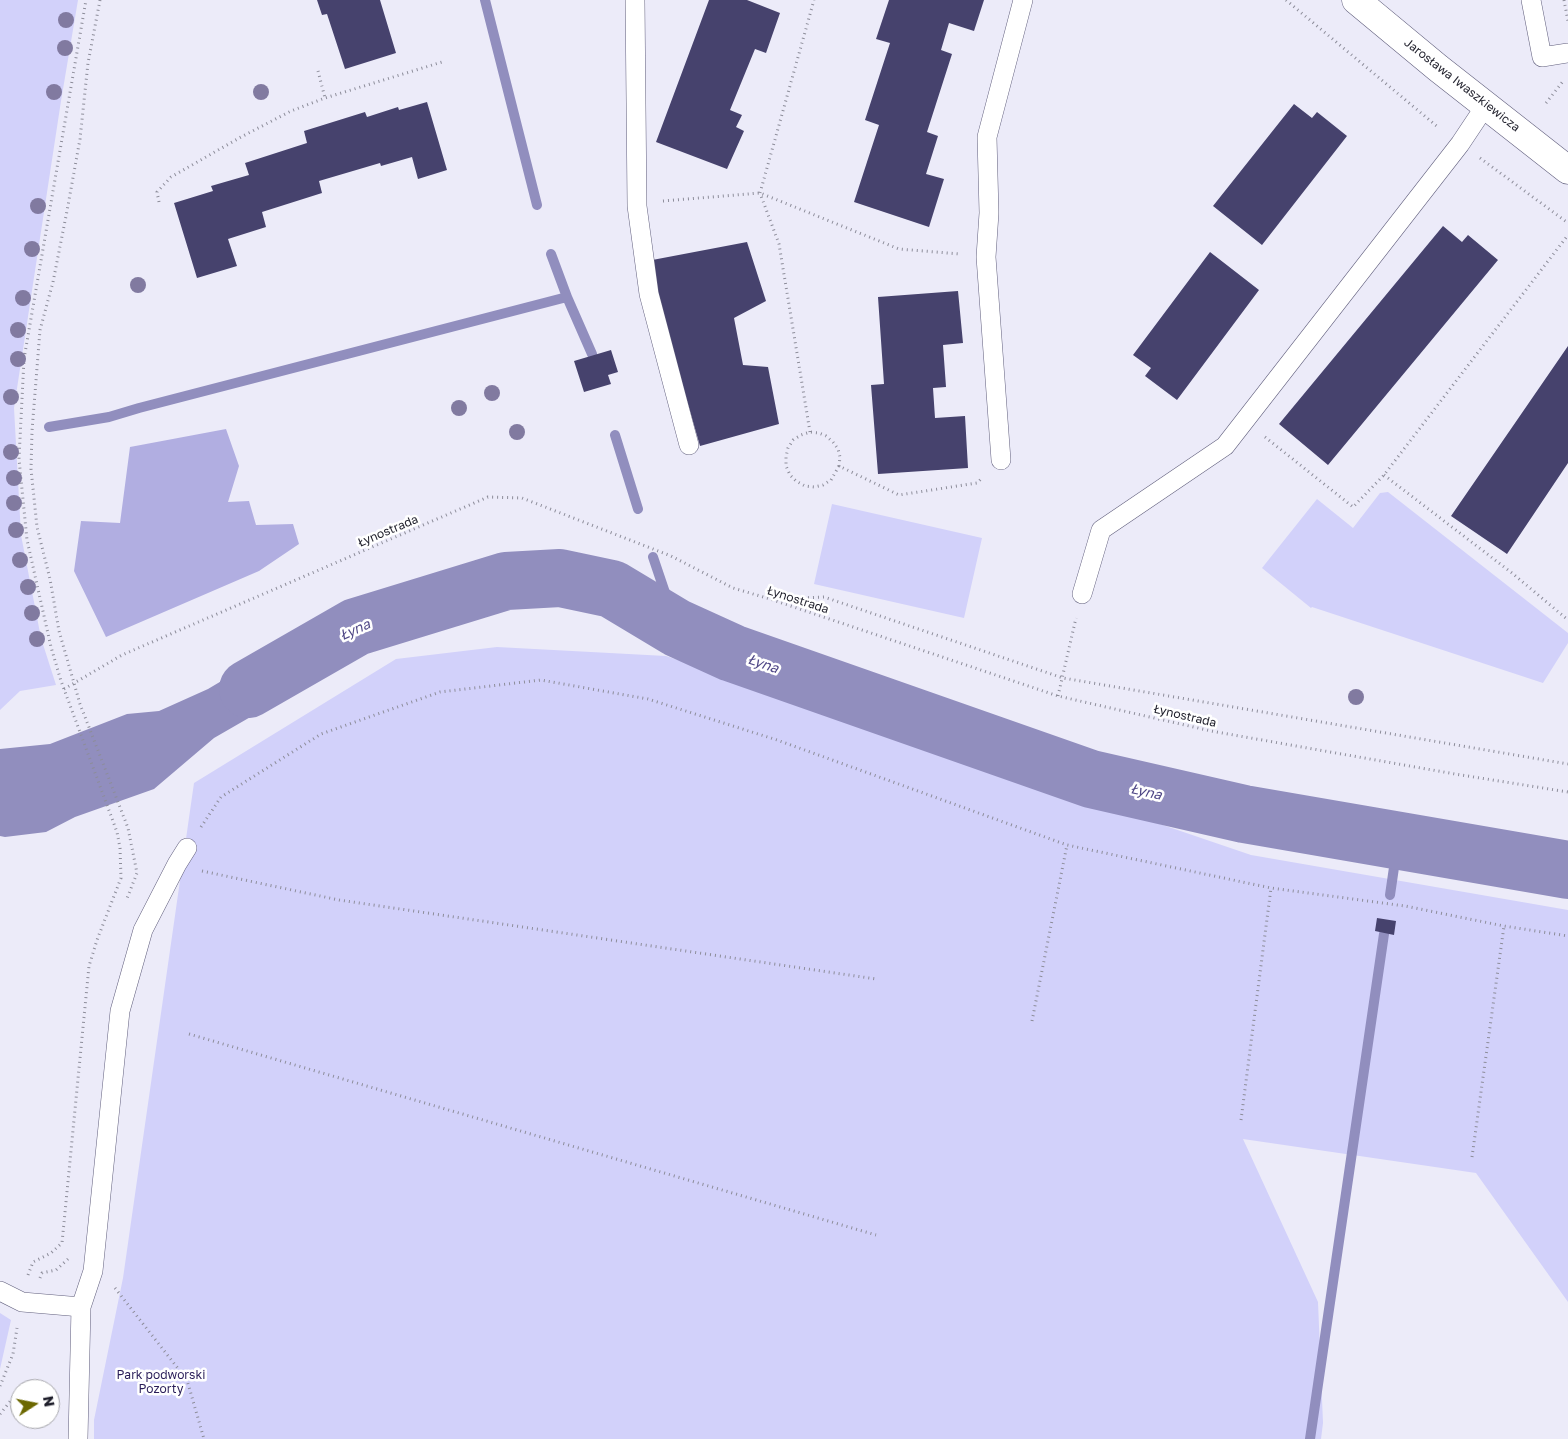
<!DOCTYPE html>
<meta charset="utf-8">
<style>
body{margin:0}
#map{position:relative;width:1568px;height:1439px;overflow:hidden;background:#ecebf9;font-family:"Golos Text",sans-serif}
canvas{display:block}
.north{position:absolute;left:10px;top:1379px;width:50px;height:50px;box-sizing:border-box;background:#fff;border:1px solid #a5a5aa;border-radius:50%;rotate:79deg;font-size:14px;font-weight:700;line-height:20px;text-align:center;color:#1f1f2b}
.north::after{content:'';display:block;margin:auto;width:18px;height:22px;background:#6c6801;clip-path:polygon(50% 0,100% 100%,50% 72%,0 100%)}
</style>
<div id="map">
<canvas width="1568" height="1439"></canvas>
<div class="north">N</div>
</div>
<script>
const ctx = document.querySelector('canvas').getContext('2d');
ctx.lineJoin = 'round';
function paint(path, color) {
  ctx.fillStyle = color;
  ctx.fill(path, 'evenodd');
}
function shape(rows) {
  const path = new Path2D();
  for (const r of rows) {
    path.moveTo(r[0], r[1]);
    for (let i = 2; i < r.length; i += 2) path.lineTo(r[i], r[i + 1]);
  }
  return path;
}
function stroke(path, color, width, dash) {
  ctx.strokeStyle = color;
  ctx.lineWidth = width;
  ctx.lineCap = dash ? 'butt' : 'round';
  ctx.setLineDash(dash || []);
  ctx.stroke(path);
}
function drawText(font, color, halo, rows, align = 'center') {
  ctx.font = font + ' "Golos Text",sans-serif';
  ctx.lineWidth = 5;
  ctx.setLineDash([]);
  ctx.textBaseline = 'middle';
  ctx.strokeStyle = halo;
  ctx.fillStyle = color;
  for (const [text, x, y, turn = 0] of rows) {
    ctx.save();
    ctx.translate(x, y);
    ctx.rotate((+turn || 0) * Math.PI / 180);
    ctx.textAlign = isNaN(turn) ? turn : align;
    if (halo) ctx.strokeText(text, 0, 0);
    ctx.fillText(text, 0, 0);
    ctx.restore();
  }
}
paint(shape([
 [0,0,78,0,61,101,14,408,21,535,41,638,56,685,20,691,0,710],
 [1388,492,1568,633,1568,643,1543,683,1312,607,1311,608,1262,568,1317,499,1353,528,1380,493],
 [832,504,982,538,964,618,814,584],
 [497,647,666,656,1251,855,1568,910,1568,1302,1476,1173,1243,1139,1318,1302,1323,1423,1321,1439,94,1439,94,1420,123,1278,194,783,396,659],
 [0,1313,11,1320,0,1369]
]), '#d2d1fa');
paint(shape([
 [226,429,239,466,228,502,249,501,256,525,293,524,299,544,259,571,106,637,74,571,81,521,120,523,130,447]
]), '#b1aee1');
paint(shape([
 [309,629,325,674,214,738,154,789,75,817,46,832,5,837,0,836,0,749,50,744,127,714,159,711,208,689]
]), '#918ebe');
stroke(shape([
 [485,0,537,205],
 [551,254,567,297,592,354],
 [49,427,109,417,139,408,567,297],
 [615,435,638,509],
 [653,557,677,628],
 [1390,895,1398,840],
 [1310,1439,1384,934]
]), '#918ebe', 10);
stroke(shape([
 [248,689,356,627,506,581,560,578,612,589,677,628,732,653,1091,779,1244,814,1568,870]
]), '#918ebe', 58);
paint(shape([
 [317,0,380,0,396,53,345,69,327,14,322,15],
 [709,0,747,0,780,13,766,53,755,49,730,110,742,115,736,127,744,131,727,169,656,142],
 [889,0,984,0,974,31,949,23,941,50,952,54,927,132,938,136,926,174,944,179,929,227,854,202,879,125,865,120,890,43,876,39],
 [427,102,447,170,418,179,412,157,381,166,380,163,319,181,322,193,262,212,266,227,228,239,237,266,197,278,174,203,213,191,211,186,249,175,245,163,307,143,304,131,365,112,367,117,398,107,399,110],
 [1294,104,1312,118,1317,112,1347,136,1262,245,1213,206],
 [1443,226,1462,242,1468,235,1498,260,1328,465,1279,424],
 [747,242,766,301,734,318,743,365,768,367,779,424,700,446,647,261],
 [1210,252,1259,290,1177,400,1145,376,1151,368,1133,355],
 [958,291,963,343,943,345,946,387,933,388,935,418,965,416,968,468,878,474,871,385,884,384,878,297],
 [1568,346,1568,463,1507,554,1451,516],
 [611,350,618,372,608,375,611,384,584,392,574,361],
 [1377,918,1396,921,1394,935,1375,931]
]), '#46426d');
const service = shape([
 [635,0,637,206,649,294,689,445],
 [1531,0,1542,57,1568,53],
 [1001,460,986,257,989,213,987,137,1023,0],
 [1082,594,1101,530,1225,446,1460,144,1486,105],
 [0,1291,22,1302,81,1307,78,1439],
 [81,1307,93,1271,120,1011,143,930,177,864,187,848]
]);
const minor = shape([
 [1356,0,1438,68,1568,170]
]);
stroke(service, '#615f7d', 20);
stroke(minor, '#615f7d', 29);
stroke(shape([
 [100,0,88,63,80,139,67,211,53,282,40,330,32,431,31,469,37,527,50,579,59,631,80,704,128,828,137,873,126,901],
 [1286,0,1439,128],
 [1564,0,1568,21],
 [318,71,325,98],
 [1546,103,1564,80],
 [1480,158,1568,223],
 [663,201,760,193,899,249,960,254],
 [159,202,157,192,171,177,241,137,291,111,325,98,442,62],
 [810,432,779,244,760,193,814,0],
 [1265,437,1353,507,1384,475,1568,235],
 [839,466,831,480,823,485,814,487,805,486,796,481,790,475,786,466,786,457,788,448,793,440,801,435,810,432,819,433,826,436,833,442,838,449,840,457,839,466,899,495,977,483,982,478],
 [1384,475,1512,573,1568,620],
 [773,599,824,597,1063,678,1568,764],
 [64,689,122,655,488,497,522,498,671,556,733,588,770,599,1058,696,1211,731,1455,774,1568,792],
 [1058,696,1076,618],
 [201,827,221,797,321,734,440,692,541,680,648,699,777,740,1067,845,1271,888,1405,906,1504,926,1568,936],
 [202,871,339,900,876,979],
 [1032,1021,1067,845],
 [189,1034,876,1235],
 [1241,1120,1271,888],
 [1472,1157,1504,926],
 [28,1275,33,1262,51,1253,62,1243,89,966,97,940,121,878,120,848,117,832,61,681,51,647,27,540,19,459,24,359,86,0],
 [40,1278,42,1273,56,1270,68,1259],
 [115,1288,187,1380,204,1439],
 [0,1386,13,1354,17,1328],
 [0,1414,12,1399]
]), '#8d8d9a', 3, [1, 4]);
stroke(service, '#fff', 19);
stroke(minor, '#fff', 28);
ctx.fillStyle = '#817aa0';
for (const [x, y] of [
 [66,20],
 [65,48],
 [54,92],
 [261,92],
 [38,206],
 [32,249],
 [138,285],
 [23,298],
 [18,330],
 [18,359],
 [492,393],
 [11,397],
 [459,408],
 [517,432],
 [11,452],
 [14,478],
 [14,503],
 [16,530],
 [20,560],
 [28,587],
 [32,613],
 [37,639],
 [1356,697]
]) {
  ctx.beginPath();
  ctx.arc(x, y, 8, 0, 2 * Math.PI);
  ctx.fill();
}
drawText('12px', '#1f1f2b', '#fff', [
 ["Jarosława Iwaszkiewicza",1462,85,38],
 ["Łynostrada",388,531,-23],
 ["Łynostrada",798,600,18],
 ["Łynostrada",1185,716,13]
]);
drawText('12px', '#291d58', '#fff', [
 ["Park podworski",161,1375],
 ["Pozorty",161,1389]
]);
drawText('italic 14px', '#504887', '#fff', [
 ["Łyna",355,630,-24],
 ["Łyna",763,664,19],
 ["Łyna",1146,792,13]
]);
</script>
